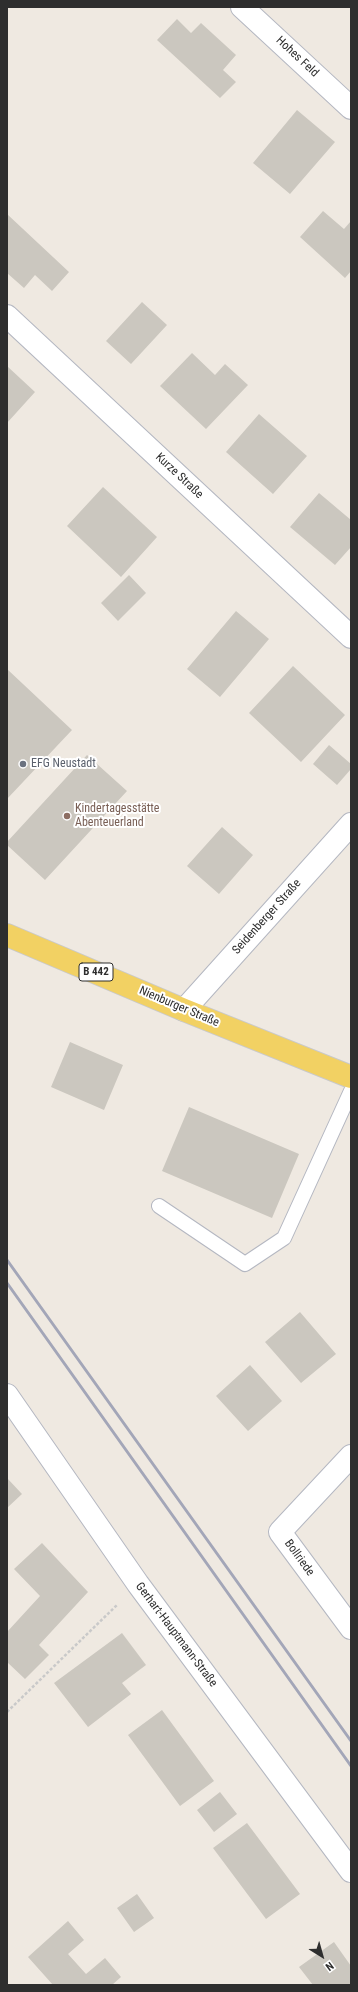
<!DOCTYPE html>
<meta charset="utf-8">
<style>
body{margin:0}
#map{position:relative;width:358px;height:1992px;overflow:hidden;background:#efe9e1;font-family:"Roboto Condensed",sans-serif}
canvas{display:block}
.frame{position:absolute;inset:0;border:8px solid #2e2e2e;pointer-events:none}
.north{position:absolute;left:302px;top:1936px;width:40px;height:40px;-webkit-text-stroke:3px #fff;paint-order:stroke;rotate:143deg;font-size:11px;font-weight:700;line-height:16px;text-align:center;color:#2e2e2e}
.north::after{content:'';display:block;margin:auto;width:14px;height:18px;background:#2e2e2e;clip-path:polygon(50% 0,100% 100%,50% 72%,0 100%)}
</style>
<div id="map">
<canvas width="358" height="1992"></canvas>
<div class="frame"></div>
<div class="north">N</div>
</div>
<script>
const ctx = document.querySelector('canvas').getContext('2d');
ctx.lineJoin = 'round';
function paint(path, color) {
  ctx.fillStyle = color;
  ctx.fill(path, 'evenodd');
}
function shape(rows) {
  const path = new Path2D();
  for (const r of rows) {
    path.moveTo(r[0], r[1]);
    for (let i = 2; i < r.length; i += 2) path.lineTo(r[i], r[i + 1]);
  }
  return path;
}
function stroke(path, color, width, dash) {
  ctx.strokeStyle = color;
  ctx.lineWidth = width;
  ctx.lineCap = dash ? 'butt' : 'round';
  ctx.setLineDash(dash || []);
  ctx.stroke(path);
}
function drawText(font, color, halo, rows, align = 'center') {
  ctx.font = font + ' "Roboto Condensed",sans-serif';
  ctx.lineWidth = 4;
  ctx.setLineDash([]);
  ctx.textBaseline = 'middle';
  ctx.strokeStyle = halo;
  ctx.fillStyle = color;
  for (const [text, x, y, turn = 0] of rows) {
    ctx.save();
    ctx.translate(x, y);
    ctx.rotate((+turn || 0) * Math.PI / 180);
    ctx.textAlign = isNaN(turn) ? turn : align;
    if (halo) ctx.strokeText(text, 0, 0);
    ctx.fillText(text, 0, 0);
    ctx.restore();
  }
}
paint(shape([
 [177,19,191,33,201,23,236,55,223,70,236,82,220,98,157,40],
 [297,110,335,142,290,194,253,163],
 [323,211,344,229,351,221,351,271,345,278,300,237],
 [7,214,69,272,52,291,35,275,24,288,7,273],
 [142,302,167,325,131,364,106,341],
 [192,353,215,375,225,364,248,385,206,429,160,386],
 [7,366,35,392,7,423],
 [259,414,307,456,273,494,226,452],
 [103,487,157,537,121,577,67,526],
 [319,493,351,520,351,547,335,565,290,527],
 [129,575,146,593,118,621,101,603],
 [236,611,269,639,220,697,187,669],
 [293,666,345,715,301,762,249,713],
 [7,669,72,730,7,799],
 [329,745,351,764,351,769,337,785,313,764],
 [87,755,127,791,45,880,7,845,7,842],
 [222,827,253,855,219,894,187,866],
 [70,1042,123,1065,104,1110,51,1087],
 [189,1107,299,1154,272,1218,162,1171],
 [300,1312,336,1354,301,1383,265,1342],
 [250,1365,282,1401,248,1431,216,1396],
 [7,1478,22,1494,7,1508],
 [42,1543,88,1592,39,1645,49,1655,25,1679,7,1662,7,1632,40,1596,14,1569],
 [122,1633,146,1665,122,1683,131,1694,88,1727,54,1683],
 [162,1710,214,1781,180,1806,128,1735],
 [220,1792,237,1814,214,1832,197,1810],
 [247,1823,300,1894,266,1919,213,1848],
 [137,1894,154,1918,134,1932,117,1908],
 [68,1921,84,1940,68,1954,86,1974,105,1958,121,1977,112,1985,53,1985,28,1957],
 [334,1942,351,1966,351,1985,313,1985,299,1967]
]), '#cbc7bf');
const lane = shape([
 [159,1206,245,1264,284,1238,351,1091]
]);
const street = shape([
 [242,7,351,108],
 [7,316,351,637],
 [184,1010,351,824],
 [7,1395,138,1584,351,1871],
 [351,1456,280,1532,351,1628]
]);
const primary = shape([
 [7,935,184,1010,351,1077]
]);
stroke(lane, '#b4b7c1', 16);
stroke(street, '#b4b7c1', 24);
stroke(primary, '#c9c9c9', 24);
stroke(shape([
 [7,1712,118,1604]
]), '#c9c9c9', 2.5, [3, 2]);
stroke(lane, '#fff', 14);
stroke(street, '#fff', 22);
stroke(primary, '#f2d163', 22);
stroke(shape([
 [7,1260,351,1741],
 [7,1283,351,1766]
]), '#a3a6b8', 3);
for (const [x, y, r, color] of [
 [23,764,4,"#6b7280"],
 [67,816,4,"#8d6e63"]
]) {
  const dot = new Path2D();
  dot.arc(x, y, r, 0, 2 * Math.PI);
  ctx.fillStyle = color;
  ctx.fill(dot);
  stroke(dot, '#fff', 1.5);
}
for (const [x, y, w] of [
 [96,972,34]
]) {
  const box = new Path2D();
  box.roundRect(x - w / 2, y - 9, w, 18, 3);
  ctx.fillStyle = '#fff';
  ctx.fill(box);
  stroke(box, '#2e2e2e', 1);
}
drawText('bold 11px', '#2e2e2e', null, [
 ["B 442",96,972]
]);
drawText('12px', '#2e2e2e', '#fff', [
 ["Hohes Feld",297,57,43],
 ["Kurze Straße",179,476,43],
 ["Seidenberger Straße",267,917,-48],
 ["Nienburger Straße",179,1007,23],
 ["Bollriede",299,1558,54],
 ["Gerhart-Hauptmann-Straße",176,1635,53]
]);
drawText('12px', '#5b616d', '#fff', [
 ["EFG Neustadt",31,764]
], 'left');
drawText('12px', '#785e54', '#fff', [
 ["Kindertagesstätte",75,809],
 ["Abenteuerland",75,823]
], 'left');
</script>
